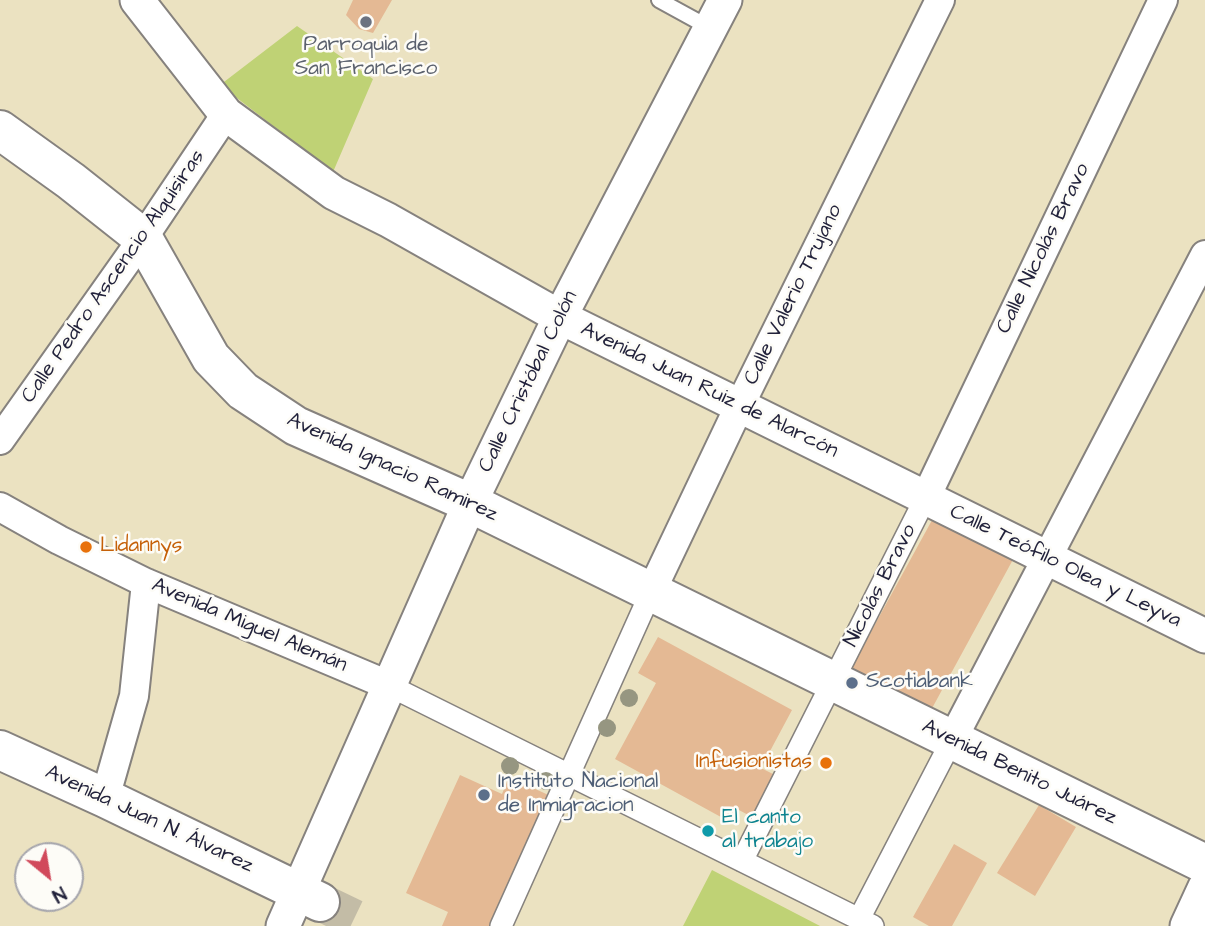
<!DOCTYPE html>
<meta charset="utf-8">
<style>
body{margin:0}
#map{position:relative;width:1205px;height:926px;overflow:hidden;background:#ebe2c1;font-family:"Architects Daughter",sans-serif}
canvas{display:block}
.north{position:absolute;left:14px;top:842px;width:70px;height:70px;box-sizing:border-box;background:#fdfcf7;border:2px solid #a5a5ac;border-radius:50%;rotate:150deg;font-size:19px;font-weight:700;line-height:28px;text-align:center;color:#22223b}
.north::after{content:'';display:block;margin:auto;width:24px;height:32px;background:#d1495b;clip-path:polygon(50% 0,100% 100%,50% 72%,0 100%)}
</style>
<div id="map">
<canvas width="1205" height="926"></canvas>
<div class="north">N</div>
</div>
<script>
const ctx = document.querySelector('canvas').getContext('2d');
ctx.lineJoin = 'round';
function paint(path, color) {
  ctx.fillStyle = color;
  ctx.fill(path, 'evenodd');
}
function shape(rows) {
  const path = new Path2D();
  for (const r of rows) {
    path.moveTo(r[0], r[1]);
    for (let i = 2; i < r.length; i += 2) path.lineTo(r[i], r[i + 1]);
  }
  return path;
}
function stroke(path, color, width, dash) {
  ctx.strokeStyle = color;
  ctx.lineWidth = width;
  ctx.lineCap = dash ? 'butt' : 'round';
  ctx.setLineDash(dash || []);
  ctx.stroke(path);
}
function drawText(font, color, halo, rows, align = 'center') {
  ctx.font = font + ' "Architects Daughter",sans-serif';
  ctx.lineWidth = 5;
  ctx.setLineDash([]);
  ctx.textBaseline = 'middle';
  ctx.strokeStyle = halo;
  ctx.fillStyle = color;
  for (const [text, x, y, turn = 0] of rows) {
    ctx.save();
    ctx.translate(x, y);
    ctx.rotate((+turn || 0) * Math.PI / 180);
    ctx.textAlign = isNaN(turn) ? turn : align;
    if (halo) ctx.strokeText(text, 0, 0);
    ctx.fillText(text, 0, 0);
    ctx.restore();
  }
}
paint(shape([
 [297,26,373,79,333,172,220,85],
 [712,870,820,926,683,926]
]), '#bfd275');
paint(shape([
 [353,0,392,0,373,33,359,29,346,15],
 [937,511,1016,554,930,712,850,670],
 [658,637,792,710,761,768,777,776,754,818,737,809,730,822,615,759,656,683,638,673],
 [460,775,502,794,509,777,566,803,509,926,442,926,448,912,406,893],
 [1039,805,1076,827,1035,896,997,873],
 [954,844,987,863,952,926,929,926,913,917]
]), '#e4b994');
stroke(shape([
 [320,902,370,926]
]), '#c3bca6', 38, [38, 19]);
const service = shape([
 [659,0,710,28]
]);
const pedestrian = shape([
 [388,685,873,926],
 [742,861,926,497],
 [859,919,952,740],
 [501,926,651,592]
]);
const minor = shape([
 [0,440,143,238,226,114],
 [926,497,1163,0],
 [0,507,59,540,146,583,388,685],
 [651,592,739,407,940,0],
 [952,740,1205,255],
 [105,798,134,696,146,583]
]);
const tertiary = shape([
 [137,0,226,114,334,193,388,220,560,317,1205,636],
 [283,926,470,503,560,317,725,0],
 [1187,926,1205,887]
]);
const secondary = shape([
 [0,130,71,181,143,238,211,358,243,391,296,426,470,503,1205,864],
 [0,750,105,798,320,902]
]);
stroke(service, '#86827e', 18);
stroke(pedestrian, '#86827e', 24);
stroke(minor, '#86827e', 32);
stroke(tertiary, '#86827e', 37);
stroke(secondary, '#86827e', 42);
stroke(service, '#fff', 14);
stroke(pedestrian, '#fff', 21);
stroke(minor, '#fff', 28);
stroke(tertiary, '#fff', 33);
stroke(secondary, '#fff', 38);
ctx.fillStyle = '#969681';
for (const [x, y] of [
 [629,698],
 [607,728],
 [510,766],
 [546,781]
]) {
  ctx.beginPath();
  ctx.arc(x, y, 9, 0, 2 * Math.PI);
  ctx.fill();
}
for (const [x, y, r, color] of [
 [366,22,7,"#6b7280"],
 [86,547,7,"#e8710a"],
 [852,683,7,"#5c6f8a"],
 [826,763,7,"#e8710a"],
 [484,795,7,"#5c6f8a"],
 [708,831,7,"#0f9aa8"]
]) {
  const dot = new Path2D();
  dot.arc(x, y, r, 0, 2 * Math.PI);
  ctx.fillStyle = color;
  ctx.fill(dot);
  stroke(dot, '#fdfcf7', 2.5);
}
drawText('21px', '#5b616d', '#fdfcf7', [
 ["Parroquia de",366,46],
 ["San Francisco",366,70]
]);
drawText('21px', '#22223b', '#fdfcf7', [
 ["Calle Nicolás Bravo",1044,249,-64],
 ["Calle Pedro Ascencio Alquisiras",114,277,-55],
 ["Calle Valerio Trujano",794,295,-64],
 ["Calle Cristóbal Colón",529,382,-64],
 ["Avenida Juan Ruiz de Alarcón",709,391,26],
 ["Avenida Ignacio Ramirez",392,468,25],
 ["Calle Teófilo Olea y Leyva",1065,567,26],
 ["Nicolás Bravo",881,586,-63],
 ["Avenida Miguel Alemán",249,626,23],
 ["Avenida Benito Juárez",1019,773,26],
 ["Avenida Juan N. Álvarez",149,820,25]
]);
drawText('21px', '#c56008', '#fdfcf7', [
 ["Lidannys",100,547],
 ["Infusionistas",812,763,"right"]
], 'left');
drawText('21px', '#4e5e75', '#fdfcf7', [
 ["Scotiabank",866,683],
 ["Instituto Nacional",498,783],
 ["de Inmigracion",498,807]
], 'left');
drawText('21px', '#0d838f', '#fdfcf7', [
 ["El canto",722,819],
 ["al trabajo",722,843]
], 'left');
</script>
